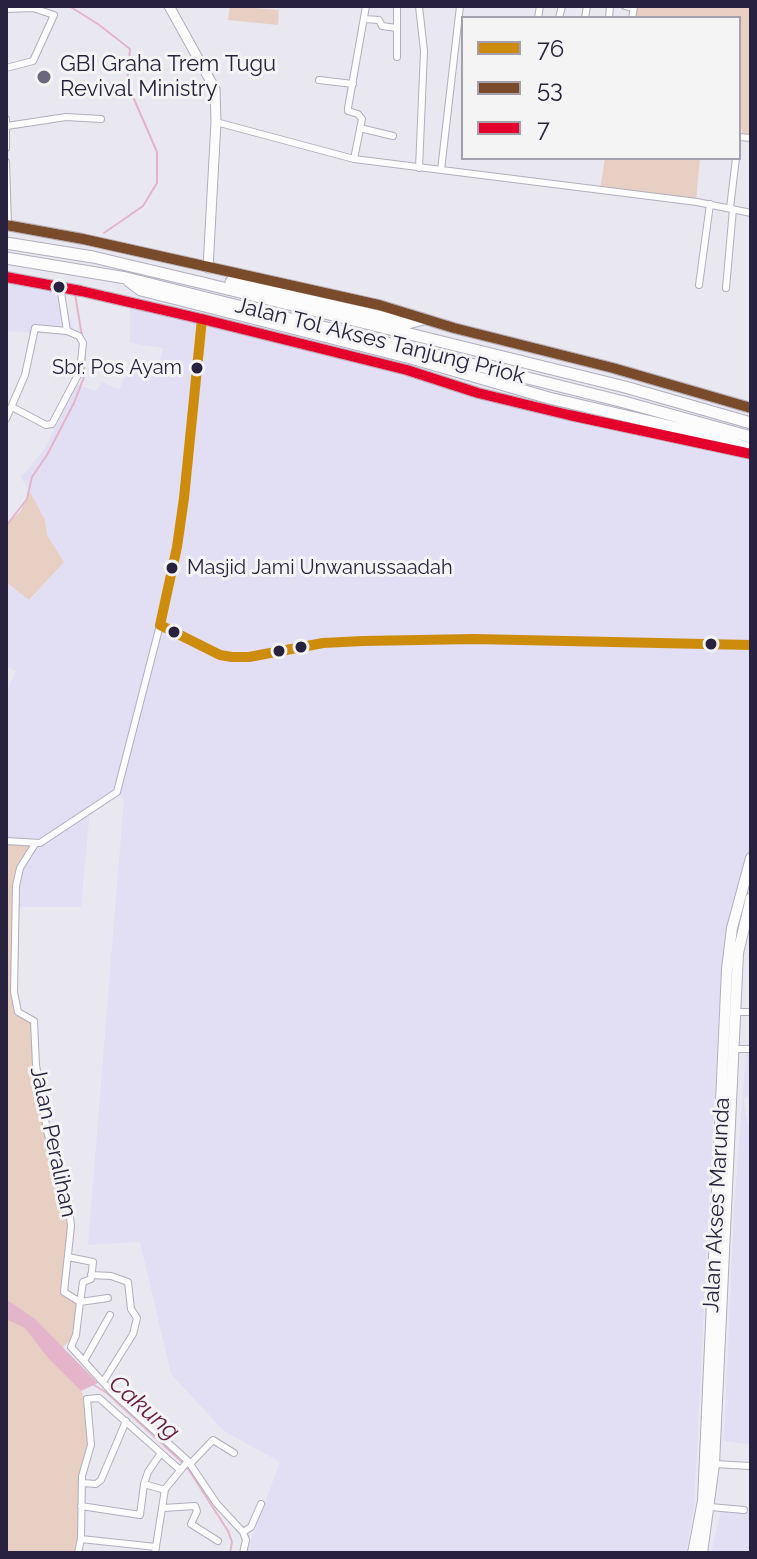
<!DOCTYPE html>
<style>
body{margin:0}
#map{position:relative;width:757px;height:1559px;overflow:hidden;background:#e9e8f0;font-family:Raleway,sans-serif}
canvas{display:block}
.frame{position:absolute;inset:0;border:8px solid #29223f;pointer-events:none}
.legend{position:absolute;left:461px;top:16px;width:280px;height:144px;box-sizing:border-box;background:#f4f4f4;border:2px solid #a3a0ac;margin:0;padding:10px 14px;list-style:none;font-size:24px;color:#29223f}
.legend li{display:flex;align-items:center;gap:16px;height:40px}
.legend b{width:40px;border:2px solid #a3a0ac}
</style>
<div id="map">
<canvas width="757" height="1559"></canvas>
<div class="frame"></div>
<ul class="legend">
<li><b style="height:10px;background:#ce8c0d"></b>76</li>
<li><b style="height:10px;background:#7a4b2a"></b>53</li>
<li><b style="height:10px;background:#e4002b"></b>7</li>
</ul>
</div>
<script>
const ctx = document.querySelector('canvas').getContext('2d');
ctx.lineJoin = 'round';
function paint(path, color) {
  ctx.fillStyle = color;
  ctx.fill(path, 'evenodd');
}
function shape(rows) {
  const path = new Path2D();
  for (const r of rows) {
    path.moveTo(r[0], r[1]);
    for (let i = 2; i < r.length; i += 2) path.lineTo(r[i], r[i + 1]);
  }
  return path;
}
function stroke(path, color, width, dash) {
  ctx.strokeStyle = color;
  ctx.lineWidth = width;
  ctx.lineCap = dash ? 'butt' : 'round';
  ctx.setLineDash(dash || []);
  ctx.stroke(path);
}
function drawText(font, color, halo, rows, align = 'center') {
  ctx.font = font + ' Raleway,sans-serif';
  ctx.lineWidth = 6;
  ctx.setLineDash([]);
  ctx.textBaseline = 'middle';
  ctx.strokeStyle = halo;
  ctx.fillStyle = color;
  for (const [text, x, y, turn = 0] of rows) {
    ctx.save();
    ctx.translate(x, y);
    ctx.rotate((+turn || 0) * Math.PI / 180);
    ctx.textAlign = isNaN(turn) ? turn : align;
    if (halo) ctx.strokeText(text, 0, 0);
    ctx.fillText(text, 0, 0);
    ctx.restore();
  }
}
paint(shape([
 [6,277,60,286,76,336,6,331],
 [130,302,283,334,751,460,751,846,724,939,721,973,694,1506,686,1553,246,1553,280,1462,224,1431,171,1374,140,1242,88,1245,124,798,114,795,90,809,81,907,15,907,6,841,6,693,16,671,6,666,6,582,30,600,64,562,47,535,45,520,21,477,44,450,70,399,75,384,96,391,102,382,119,389,134,361,159,365,163,348,130,343],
 [746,1051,751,1051,751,1096,743,1097,751,1140,751,1445,724,1441,734,1209],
 [722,1507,751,1510,751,1553,711,1553]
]), '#e2def4');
paint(shape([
 [230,6,279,10,278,25,228,20],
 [634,6,751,8,751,135,742,133,739,108,739,18,632,18],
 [605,158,700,158,696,201,600,190],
 [30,492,45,520,47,535,64,562,29,600,6,582,6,524,20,512],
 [6,841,35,844,20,868,13,970,18,1012,34,1021,36,1065,47,1131,56,1154,71,1226,64,1292,80,1302,76,1335,50,1359,81,1391,87,1404,91,1445,82,1476,78,1553,6,1553]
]), '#e7cfc3');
paint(shape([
 [6,1299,35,1319,98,1383,81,1391,49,1359,25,1328,6,1319]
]), '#e4b5ca');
stroke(shape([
 [69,6,98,24,130,49,127,83,157,152,157,183,143,206,104,233],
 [75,294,82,336],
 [6,526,27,499,32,477,47,455,74,403,84,377,85,350],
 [94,1385,107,1393,182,1462],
 [187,1467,228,1531,232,1542,230,1553]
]), '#e4b5ca', 2);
const minor = shape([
 [625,6,634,8,632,18],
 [6,9,33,8,54,15,33,61,6,68],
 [538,18,540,6],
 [559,18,562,6],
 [585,18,587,6],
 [609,18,610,6],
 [364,19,379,20,382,26,397,28],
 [397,57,397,6],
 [319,80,353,84],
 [6,119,6,148],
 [216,122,354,159,697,202,751,213],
 [7,126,66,117,101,119],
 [360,128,393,136],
 [739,137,751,138],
 [354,159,362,119,358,114,348,111,348,108,366,6],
 [6,162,8,225],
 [419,168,424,51,419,6],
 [441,170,460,6],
 [730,208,736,158],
 [699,285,710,204],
 [726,288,733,209],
 [202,319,184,498,177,547,160,625,220,655,232,657,249,657,323,643,363,641,474,639,751,645],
 [12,407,46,425,52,424,80,371,83,343,79,336,67,331,60,286],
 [6,419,25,375,35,328,67,331],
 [6,841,40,843,117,792,160,625],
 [35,844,20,868,16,886,14,992,18,1012,34,1021,36,1065,47,1131,68,1199,71,1226,64,1292,80,1302,76,1335,71,1347,111,1391,188,1461,217,1504,243,1532,246,1540,243,1553],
 [737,1012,751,1012],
 [736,1049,751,1049],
 [68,1257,93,1262,91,1279,83,1282,80,1302,108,1298],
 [91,1275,111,1276,128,1282,131,1309,137,1318,133,1334,103,1382],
 [84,1361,110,1315],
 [190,1464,213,1440,234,1453],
 [714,1464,751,1466],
 [82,1483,96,1484,101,1480,126,1421],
 [144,1484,148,1472,161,1453],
 [81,1506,140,1515,144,1484,165,1490],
 [710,1507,744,1510],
 [163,1508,195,1506,197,1511,191,1524,218,1541],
 [243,1532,251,1527,261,1504],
 [81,1539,156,1547],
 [78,1553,81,1539,82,1476,91,1445,87,1399,99,1398,179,1469],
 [155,1553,165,1489,188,1461]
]);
const secondary = shape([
 [169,6,215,89,216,122,208,268]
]);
const primary = shape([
 [693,1553,703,1501,727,969,732,928,751,858],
 [702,1553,714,1464,738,953,751,898]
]);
const trunk = shape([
 [6,225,83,239,379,305,454,328,613,368,751,408],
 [6,277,81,291,202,319,407,370,478,393,569,415,751,454]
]);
const motorway = shape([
 [6,243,93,257,207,284,625,387,751,423],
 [6,258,126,278,624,402,751,437],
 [129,281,141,290,411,358,549,398,703,434,751,449],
 [231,282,408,323,423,319]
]);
stroke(minor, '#b1aebf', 8);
stroke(secondary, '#b1aebf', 11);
stroke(primary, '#b1aebf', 12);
stroke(trunk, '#b1aebf', 12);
stroke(motorway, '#b1aebf', 13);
stroke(minor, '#fcfcfd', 6);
stroke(secondary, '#fcfcfd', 9);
stroke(primary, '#fcfcfd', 10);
stroke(trunk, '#fcfcfd', 10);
stroke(motorway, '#fcfcfd', 11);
stroke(shape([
 [202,319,184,498,177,547,160,625,220,655,232,657,249,657,323,643,363,641,474,639,751,645]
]), '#ce8c0d', 10);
stroke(shape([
 [6,225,83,239,379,305,454,328,613,368,751,408]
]), '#7a4b2a', 10);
stroke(shape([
 [6,277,81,291,202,319,407,370,478,393,569,415,751,454]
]), '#e4002b', 10);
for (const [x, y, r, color] of [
 [44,77,8,"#6c677d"],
 [59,287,7,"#29223f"],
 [197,368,7,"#29223f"],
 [172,568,7,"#29223f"],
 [174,632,7,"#29223f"],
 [711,644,7,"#29223f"],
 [301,647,7,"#29223f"],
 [279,651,7,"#29223f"]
]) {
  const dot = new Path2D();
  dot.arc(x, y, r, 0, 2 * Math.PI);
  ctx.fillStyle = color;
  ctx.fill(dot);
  stroke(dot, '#f4f4f4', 3);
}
drawText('20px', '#29223f', '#f4f4f4', [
 ["Sbr. Pos Ayam",182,368],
 ["Masjid Jami Unwanussaadah",187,568,"left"]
], 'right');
drawText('22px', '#29223f', '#f4f4f4', [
 ["GBI Graha Trem Tugu",60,64],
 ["Revival Ministry",60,89]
], 'left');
drawText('22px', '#29223f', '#f4f4f4', [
 ["Jalan Tol Akses Tanjung Priok",380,341,14],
 ["Jalan Peralihan",53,1142,78],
 ["Jalan Akses Marunda",717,1205,-87]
]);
drawText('italic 24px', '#681b41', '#f4f4f4', [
 ["Cakung",144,1408,41]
]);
</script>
